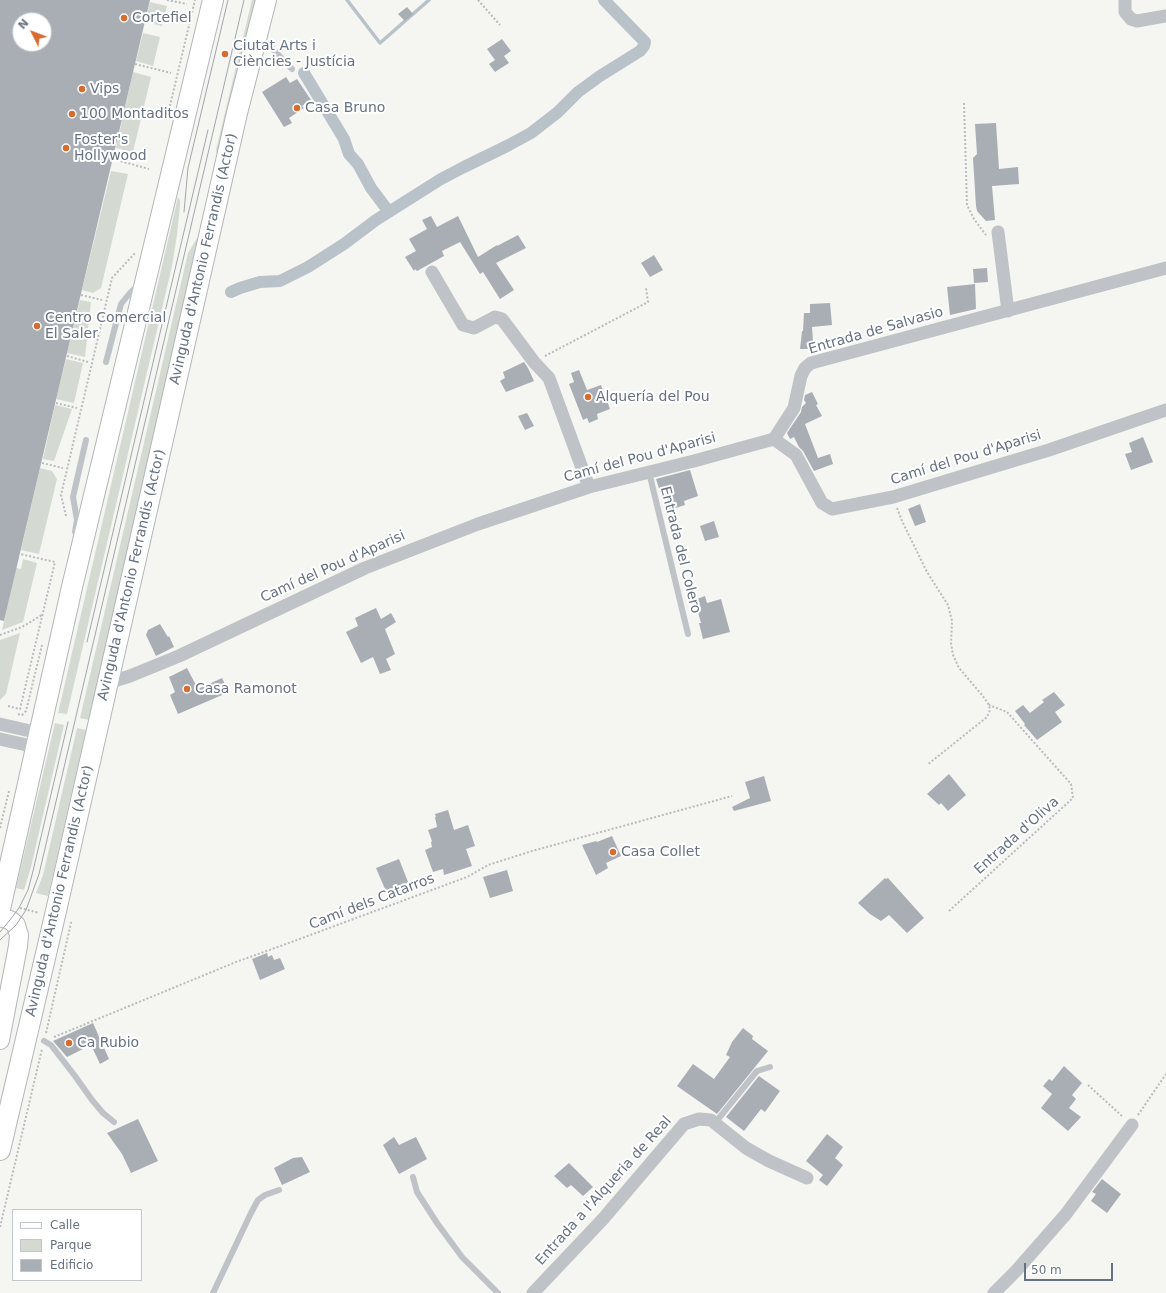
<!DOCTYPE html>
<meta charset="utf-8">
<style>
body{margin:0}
#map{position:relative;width:1166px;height:1293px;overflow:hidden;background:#f5f5f2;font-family:"DejaVu Sans",sans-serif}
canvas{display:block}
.legend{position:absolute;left:12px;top:1209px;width:130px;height:72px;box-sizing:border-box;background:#fff;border:1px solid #c2c7cd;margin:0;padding:5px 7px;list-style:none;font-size:12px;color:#677281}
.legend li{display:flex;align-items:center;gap:8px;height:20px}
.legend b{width:20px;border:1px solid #c2c7cd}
.north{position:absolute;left:12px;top:12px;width:40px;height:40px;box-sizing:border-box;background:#fff;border:1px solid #c2c7cd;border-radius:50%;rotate:312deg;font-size:11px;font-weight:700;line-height:16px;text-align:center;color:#677281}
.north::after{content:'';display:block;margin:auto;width:14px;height:18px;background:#d56c32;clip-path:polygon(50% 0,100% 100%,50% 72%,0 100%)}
.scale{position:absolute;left:1024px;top:1263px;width:89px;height:18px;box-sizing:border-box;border:2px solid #677281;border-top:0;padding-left:5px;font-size:12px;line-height:14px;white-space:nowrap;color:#677281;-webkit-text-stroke:3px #fff;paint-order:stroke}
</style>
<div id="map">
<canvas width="1166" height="1293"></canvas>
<ul class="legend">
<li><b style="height:5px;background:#fff"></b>Calle</li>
<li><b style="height:11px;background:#d4dad2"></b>Parque</li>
<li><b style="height:11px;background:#a9aeb5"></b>Edificio</li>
</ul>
<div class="north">N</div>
<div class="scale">50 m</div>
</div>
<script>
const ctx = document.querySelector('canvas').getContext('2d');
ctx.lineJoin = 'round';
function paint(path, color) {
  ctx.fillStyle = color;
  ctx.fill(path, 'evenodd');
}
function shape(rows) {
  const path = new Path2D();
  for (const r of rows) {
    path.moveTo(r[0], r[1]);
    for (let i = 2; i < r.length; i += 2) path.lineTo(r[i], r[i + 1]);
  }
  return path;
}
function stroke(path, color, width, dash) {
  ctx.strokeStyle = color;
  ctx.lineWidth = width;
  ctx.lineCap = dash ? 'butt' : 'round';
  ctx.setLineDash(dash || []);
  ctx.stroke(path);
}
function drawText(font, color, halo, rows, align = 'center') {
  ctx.font = font + ' "DejaVu Sans",sans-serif';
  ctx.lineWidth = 4;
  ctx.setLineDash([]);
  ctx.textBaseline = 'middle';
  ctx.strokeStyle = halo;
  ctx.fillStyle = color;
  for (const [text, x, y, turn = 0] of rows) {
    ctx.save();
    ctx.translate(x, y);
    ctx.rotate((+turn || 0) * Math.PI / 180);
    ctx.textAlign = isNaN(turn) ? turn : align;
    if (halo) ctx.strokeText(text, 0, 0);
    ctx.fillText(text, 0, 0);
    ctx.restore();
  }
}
paint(shape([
 [252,0,258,0,218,160,216,150],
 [150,2,167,6,162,26,145,22],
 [143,33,160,37,153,66,136,61],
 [133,72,151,77,133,152,116,148],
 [111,171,128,174,101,288,93,293,82,290],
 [178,197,180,200,180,206,177,235,172,266,67,714,58,713],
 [201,228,204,228,89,720,80,718,188,253,199,235],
 [80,300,91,302,85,357,67,353],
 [66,359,83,363,74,403,56,399],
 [55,405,72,409,54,461,43,459],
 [40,468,52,471,57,479,39,554,21,550],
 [23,559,37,563,23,622,2,630,16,568,21,569],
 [20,633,6,694,0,700,0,640],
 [55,723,64,725,31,867,24,890,16,888],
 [77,728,86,730,48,896,36,893,43,875]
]), '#d4dad2');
stroke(shape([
 [347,0,380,43,429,0]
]), '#b9c2c8', 3.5);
stroke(shape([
 [304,73,344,139,349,154,358,164,371,188,389,212],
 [231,292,240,288,260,282,280,281,308,267,344,244,376,220,441,179,464,167,507,146,531,133,558,112,578,92,600,76,640,51,644,46,645,42,604,0]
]), '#b9c2c8', 12);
paint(shape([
 [0,0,150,0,4,621,0,620],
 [20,20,44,20,44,44,20,44],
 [407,7,413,14,405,21,398,14],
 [502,39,511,51,504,56,509,63,495,72,489,64,495,60,487,49],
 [286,77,290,83,297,79,311,100,302,106,304,108,289,118,292,123,284,127,262,92],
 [996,123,999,169,1018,167,1019,184,992,186,995,220,986,221,977,211,976,206,973,158,977,154,975,124],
 [431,216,437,227,458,216,478,257,497,245,497,246,518,235,526,248,496,263,514,290,500,299,483,272,480,274,460,242,442,251,444,256,417,271,415,269,414,271,405,257,416,251,409,239,427,229,422,220],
 [654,255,663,270,650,277,641,263],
 [987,268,988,282,974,283,973,269],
 [975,284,976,309,950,315,947,287],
 [830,303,832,325,812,327,813,341,812,349,800,349,802,331,803,331,804,313,810,313,810,304],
 [524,362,528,368,534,381,506,392,500,381,505,378,503,372],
 [579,370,587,390,601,385,610,409,597,414,598,419,589,423,587,418,583,420,569,384,574,382,571,373],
 [812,392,818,404,816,405,822,416,805,424,818,458,830,454,833,464,814,471,803,451,799,447,794,437,790,439,787,433,801,412,802,407,806,403,804,400,805,395],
 [527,413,534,426,525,430,518,416],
 [1143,437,1153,462,1131,470,1125,454,1132,452,1129,443],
 [690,470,698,496,684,501,685,505,666,511,656,479],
 [920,504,926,522,915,526,908,509],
 [714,521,719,537,705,541,700,526],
 [705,596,707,603,721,599,730,632,703,639,699,623,701,623,696,605,698,605,697,599],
 [376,608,381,619,391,613,396,622,385,629,395,654,386,659,391,670,380,674,373,657,361,663,346,632,358,626,355,618],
 [160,624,168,637,169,636,174,647,156,656,146,635,148,630],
 [187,668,198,689,222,678,229,692,178,714,170,695,175,692,169,677],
 [1054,692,1065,705,1055,712,1062,722,1037,740,1024,725,1025,724,1015,711,1023,705,1030,713,1044,702,1042,700],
 [949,774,966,795,948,811,941,803,939,805,927,794],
 [764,776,771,801,734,811,732,807,750,798,745,782],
 [448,810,454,830,468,825,475,846,466,849,472,866,444,875,443,869,433,872,425,850,432,847,431,842,432,841,428,830,437,827,435,817,436,817,435,814],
 [612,836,621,856,606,863,608,868,596,875,582,845,596,841,597,842],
 [399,859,410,887,388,896,376,868],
 [507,870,513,891,490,898,483,877],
 [885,878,886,879,888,878,924,918,907,933,889,915,881,921,870,914,858,903],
 [267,953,268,957,272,955,274,960,280,958,285,969,260,980,252,959],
 [93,1023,109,1059,100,1064,91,1045,67,1057,53,1041],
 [743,1028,753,1036,752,1039,768,1051,717,1114,677,1086,693,1064,714,1079,730,1057,726,1055,732,1042],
 [1064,1066,1082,1083,1072,1095,1076,1099,1069,1108,1081,1117,1068,1131,1041,1108,1052,1094,1043,1086,1049,1079,1052,1081],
 [759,1076,780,1091,765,1112,761,1109,744,1131,726,1117],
 [138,1119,158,1161,131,1173,122,1154,107,1133],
 [827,1134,843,1147,835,1158,843,1165,827,1186,819,1180,823,1175,806,1161],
 [394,1137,399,1145,416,1137,427,1159,399,1174,383,1145],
 [302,1157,310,1172,282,1185,274,1168,293,1158],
 [569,1163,593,1187,583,1196,571,1185,567,1188,554,1176],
 [1102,1179,1121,1194,1107,1213,1091,1201,1096,1194,1092,1192]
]), '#a9aeb5');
const secondary = shape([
 [0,917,10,920,16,925,19,935,18,946,0,1040]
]);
const primary = shape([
 [0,909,72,587,213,0],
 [0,1150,56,911,237,113,266,0]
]);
stroke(secondary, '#b2b5ba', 20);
stroke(primary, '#b3b6ba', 22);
stroke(shape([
 [167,0,187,4],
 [478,0,500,25],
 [135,64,171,73],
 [964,103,967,205,974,219,986,235],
 [169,110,195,0],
 [113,159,149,169],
 [81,295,102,300],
 [67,356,88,362],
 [545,356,648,302,646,288],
 [56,403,77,408],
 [42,463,63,468],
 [897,508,902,521,927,572,948,605,952,621,951,643,953,655,959,668,982,695,989,705,990,710,987,717,927,765],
 [66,516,61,495,112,278,136,252],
 [0,635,22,627,42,615],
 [8,706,20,709,55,562,20,554],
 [18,714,22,715,26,711,42,645],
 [0,828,9,791],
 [20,908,39,913],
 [949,911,1073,798,1071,784,1007,712,989,705],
 [46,1033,71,923,70,921],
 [54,1037,236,962,286,944,467,877,488,865,532,851,732,796],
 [1088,1085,1123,1117],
 [1138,1115,1166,1074],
 [0,1227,42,1049]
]), '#b9bbbe', 2, [2, 2]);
stroke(shape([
 [260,39,272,48,292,69],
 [106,362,121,304,129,294,139,284],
 [649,472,688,634],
 [75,532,77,520,73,497,86,440],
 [44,1041,51,1045,75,1076,92,1100,103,1113,114,1122],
 [715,1123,757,1071,770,1067],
 [413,1177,417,1192,437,1223,462,1257,498,1293],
 [213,1293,251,1213,258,1200,265,1195,279,1190]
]), '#bfc2c6', 6);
stroke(shape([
 [1125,0,1125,12,1131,19,1137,21,1166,16],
 [998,232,1008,311],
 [432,272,463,325,474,328,495,317,502,319,534,362,549,378,589,487],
 [774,439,794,408,801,376,805,368,811,363,1166,268],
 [108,683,130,676,179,656,365,568,478,524,589,487,694,461,774,439,796,455,822,503,832,509,893,497,1049,450,1166,410],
 [0,724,39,733],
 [0,739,36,747],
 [533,1293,603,1219,684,1124,699,1119,711,1120,746,1148,769,1161,807,1178],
 [994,1293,1016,1271,1066,1214,1132,1125]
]), '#bfc2c6', 13);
stroke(secondary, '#fff', 18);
stroke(primary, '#fff', 20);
stroke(shape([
 [184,212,188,168,228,0],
 [87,642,208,130],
 [0,932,10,920,19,908,28,890,33,871,68,722],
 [0,940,16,925,26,910,39,874,244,0]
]), '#a1a5ab', 1);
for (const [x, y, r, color] of [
 [124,18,4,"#d56c32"],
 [225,54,4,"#d56c32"],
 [82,89,4,"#d56c32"],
 [297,108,4,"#d56c32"],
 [72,114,4,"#d56c32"],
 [66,148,4,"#d56c32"],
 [37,326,4,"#d56c32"],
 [588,397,4,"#d56c32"],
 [187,689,4,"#d56c32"],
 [613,852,4,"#d56c32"],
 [69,1043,4,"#d56c32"]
]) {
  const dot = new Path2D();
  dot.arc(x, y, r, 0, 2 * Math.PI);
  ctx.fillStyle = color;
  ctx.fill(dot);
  stroke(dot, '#fff', 1.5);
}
drawText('14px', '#677281', '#fff', [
 ["Cortefiel",132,18],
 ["Ciutat Arts i",233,46],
 ["Ciències - Justícia",233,62],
 ["Vips",90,89],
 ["Casa Bruno",305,108],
 ["100 Montaditos",80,114],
 ["Foster's",74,140],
 ["Hollywood",74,156],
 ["Centro Comercial",45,318],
 ["El Saler",45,334],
 ["Alquería del Pou",596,397],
 ["Casa Ramonot",195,689],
 ["Casa Collet",621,852],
 ["Ca Rubio",77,1043]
], 'left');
drawText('14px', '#677281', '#fff', [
 ["Avinguda d'Antonio Ferrandis (Actor)",204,259,-77],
 ["Entrada de Salvasio",876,331,-16],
 ["Camí del Pou d'Aparisi",640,458,-15],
 ["Camí del Pou d'Aparisi",966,458,-17],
 ["Entrada del Colero",680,550,76],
 ["Camí del Pou d'Aparisi",333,567,-24],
 ["Avinguda d'Antonio Ferrandis (Actor)",132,575,-77],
 ["Entrada d'Oliva",1017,836,-42],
 ["Avinguda d'Antonio Ferrandis (Actor)",60,891,-77],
 ["Camí dels Catarros",372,902,-21],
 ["Entrada a l'Alqueria de Real",604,1191,-48]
]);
</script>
